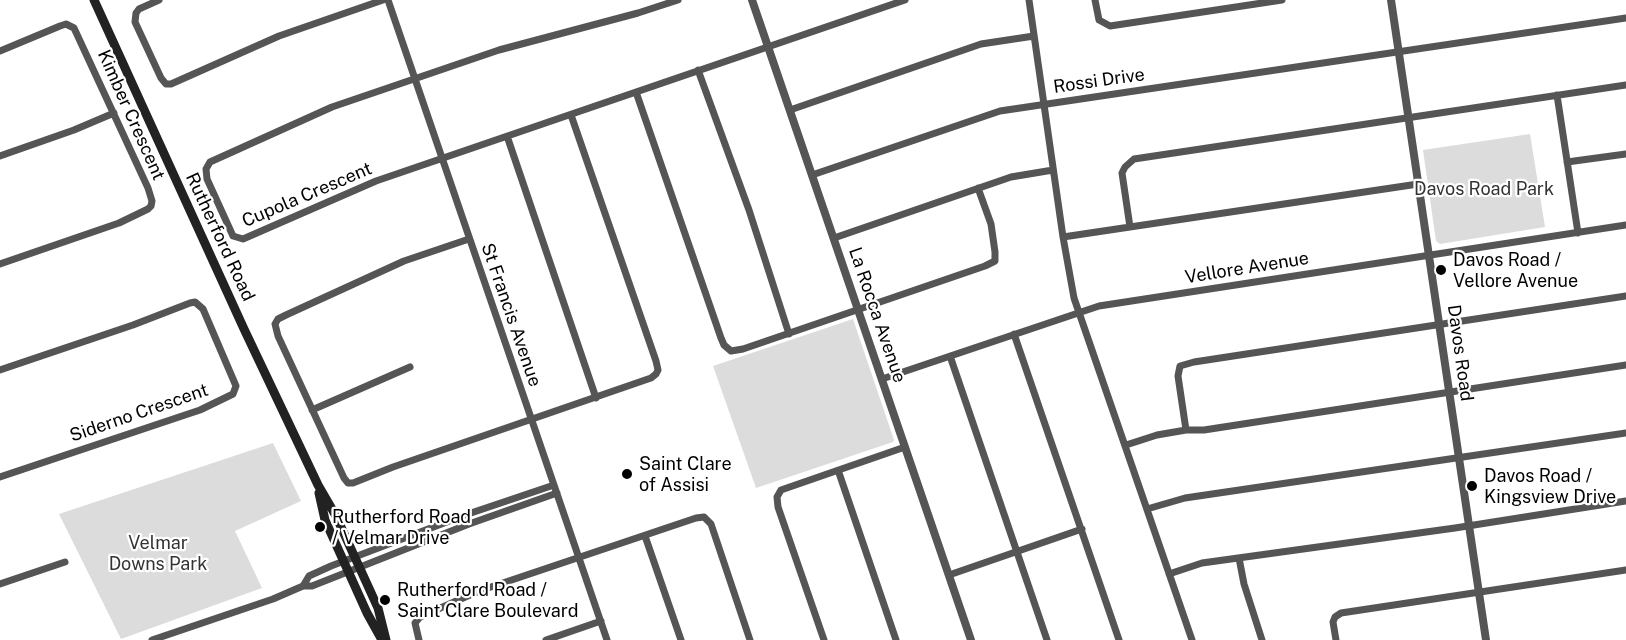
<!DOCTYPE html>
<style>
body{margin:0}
canvas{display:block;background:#fff}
</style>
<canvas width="1626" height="640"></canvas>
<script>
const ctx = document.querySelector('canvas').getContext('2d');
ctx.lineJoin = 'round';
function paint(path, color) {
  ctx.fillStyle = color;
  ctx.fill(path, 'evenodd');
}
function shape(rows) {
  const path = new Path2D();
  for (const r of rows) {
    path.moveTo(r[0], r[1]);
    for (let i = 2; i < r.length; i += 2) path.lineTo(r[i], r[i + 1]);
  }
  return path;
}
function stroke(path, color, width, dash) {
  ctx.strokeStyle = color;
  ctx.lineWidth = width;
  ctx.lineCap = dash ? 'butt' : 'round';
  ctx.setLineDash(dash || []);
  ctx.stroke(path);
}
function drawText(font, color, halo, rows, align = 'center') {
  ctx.font = font + ' "Public Sans",sans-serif';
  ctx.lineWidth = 4.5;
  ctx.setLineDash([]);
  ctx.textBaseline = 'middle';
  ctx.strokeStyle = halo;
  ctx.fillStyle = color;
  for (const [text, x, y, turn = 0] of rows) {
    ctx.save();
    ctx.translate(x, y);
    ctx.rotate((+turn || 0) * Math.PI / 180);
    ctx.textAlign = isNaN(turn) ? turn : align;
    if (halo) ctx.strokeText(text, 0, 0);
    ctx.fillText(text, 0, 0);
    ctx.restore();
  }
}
paint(shape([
 [1530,134,1545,227,1440,244,1436,241,1423,150],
 [853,319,894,440,893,442,756,488,713,366],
 [273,443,301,501,235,531,262,588,121,639,59,514]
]), '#dcdcdc');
stroke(shape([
 [159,0,139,9,136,13,135,22,161,78,166,84,171,84,279,36,383,0],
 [388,0,607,640],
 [678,0,638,13,499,50,332,107,210,162,206,169,207,179,233,236,243,239,376,181,905,0],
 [1029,0,1063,237,1074,298,1192,640],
 [1095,0,1099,20,1110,26,1282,0],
 [0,51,60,26,66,24,74,28,148,188,152,201,151,206,148,209,119,223,0,264],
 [698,70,749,210,789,334],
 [636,92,721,338,724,345,731,351,743,349,985,266,995,261,995,252,991,224,978,188],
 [1557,95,1578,233],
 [790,110,981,44,1034,36],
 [507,136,596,398],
 [0,156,74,130,114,113],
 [1567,162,1626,154],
 [812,175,1000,111,1626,18],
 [1130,227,1122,173,1125,167,1134,159,1626,85],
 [1063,237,1418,184],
 [834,238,1011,177,1053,170],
 [469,239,404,261,286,315,278,319,275,324,278,336,344,478,348,483,353,483,393,467,651,378,656,374,658,370,656,361,571,115],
 [1014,334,1119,640],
 [950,356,1047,640],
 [0,370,133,325,190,303,195,302,203,309,236,386,233,394,200,410,0,477],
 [882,379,1099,306,1626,225],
 [312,410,410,367],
 [1186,430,1178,376,1180,366,1194,362,1626,296],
 [1126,445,1157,435,1186,430,1204,430,1626,365],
 [838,470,896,640],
 [1147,509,1185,498,1626,433],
 [645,536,681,640],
 [1239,558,1244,584,1262,640],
 [1169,574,1202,563,1455,528,1626,501],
 [949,575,1082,529],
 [0,584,65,562],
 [303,586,309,576,331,566,465,515,554,485],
 [152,640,273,599,303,586,312,586,469,524,557,493],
 [419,640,415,623,420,617,454,602,479,591,696,518,704,517,711,524,750,640],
 [546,640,601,621],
 [824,640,778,507,777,497,781,490,905,447],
 [1336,640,1333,622,1335,617,1341,613,1626,570]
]), '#555', 7);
stroke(shape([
 [752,0,971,640],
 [1391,0,1486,640]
]), '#555', 8);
stroke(shape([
 [94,0,244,329,318,485,336,516,378,608,386,640],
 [319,493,325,520,367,613,382,640]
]), '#222', 9);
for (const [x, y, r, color] of [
 [1441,270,6,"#000"],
 [627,474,6,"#000"],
 [1472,486,6,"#000"],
 [320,527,6,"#000"],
 [385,600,6,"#000"]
]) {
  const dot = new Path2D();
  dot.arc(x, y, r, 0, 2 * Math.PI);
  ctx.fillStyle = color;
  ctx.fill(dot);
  stroke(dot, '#fff', 2);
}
drawText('18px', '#000', '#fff', [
 ["Rossi Drive",1099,81,-8],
 ["Kimber Crescent",131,115,66],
 ["Cupola Crescent",307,195,-23],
 ["Rutherford Road",220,237,65],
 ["Vellore Avenue",1247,268,-9],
 ["St Francis Avenue",511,315,71],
 ["La Rocca Avenue",877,315,71],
 ["Davos Road",1460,353,82],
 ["Siderno Crescent",139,413,-19]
]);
drawText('18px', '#333', '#fff', [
 ["Davos Road Park",1484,189],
 ["Velmar",158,543],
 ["Downs Park",158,564]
]);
drawText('18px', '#000', '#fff', [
 ["Davos Road /",1453,260],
 ["Vellore Avenue",1453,281],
 ["Saint Clare",639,464],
 ["of Assisi",639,485],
 ["Davos Road /",1484,476],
 ["Kingsview Drive",1484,497],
 ["Rutherford Road",332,517],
 ["/ Velmar Drive",332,538],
 ["Rutherford Road /",397,590],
 ["Saint Clare Boulevard",397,611]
], 'left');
</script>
